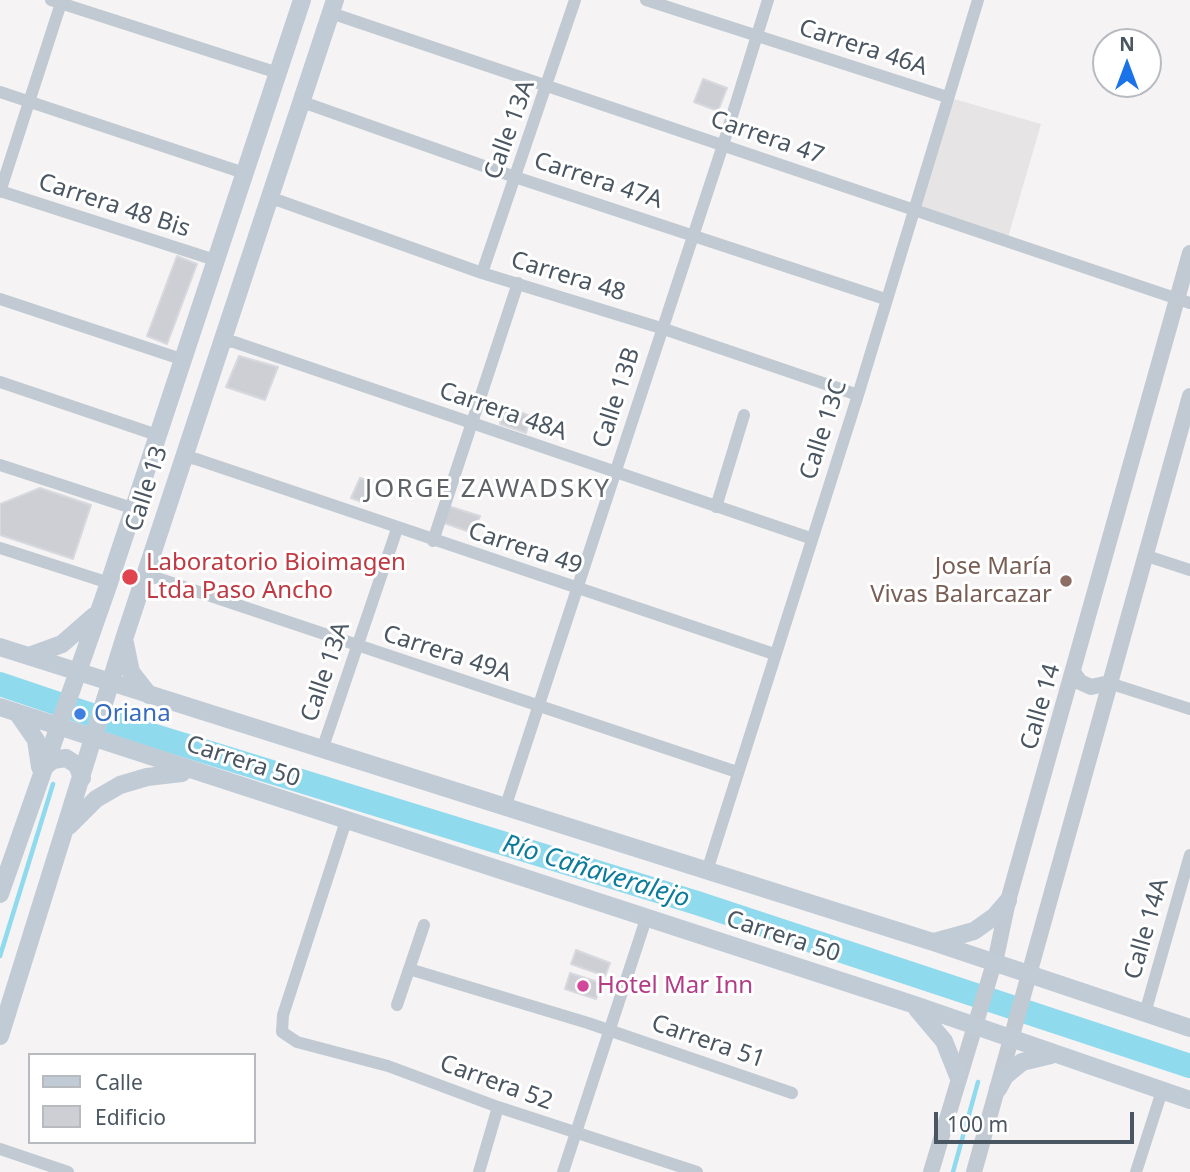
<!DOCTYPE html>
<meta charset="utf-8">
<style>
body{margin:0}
#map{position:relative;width:1190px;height:1172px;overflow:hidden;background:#f5f3f3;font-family:"Noto Sans",sans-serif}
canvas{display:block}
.legend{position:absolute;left:28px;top:1053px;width:228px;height:91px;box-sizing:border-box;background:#fff;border:2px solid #b7bbc0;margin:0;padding:9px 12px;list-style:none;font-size:21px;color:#4a5661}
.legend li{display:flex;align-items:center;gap:14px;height:35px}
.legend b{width:35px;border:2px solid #b7bbc0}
.north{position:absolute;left:1092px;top:28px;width:70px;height:70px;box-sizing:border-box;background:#fff;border:2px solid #b7bbc0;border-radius:50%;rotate:0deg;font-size:19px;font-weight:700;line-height:28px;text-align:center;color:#4a5661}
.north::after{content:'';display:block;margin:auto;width:24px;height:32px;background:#1a73e8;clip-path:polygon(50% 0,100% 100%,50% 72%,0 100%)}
.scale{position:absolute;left:934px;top:1112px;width:200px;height:32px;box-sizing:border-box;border:4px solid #4a5661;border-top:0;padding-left:9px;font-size:21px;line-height:24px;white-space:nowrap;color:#4a5661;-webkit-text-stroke:5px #fff;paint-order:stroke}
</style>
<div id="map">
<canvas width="1190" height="1172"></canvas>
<ul class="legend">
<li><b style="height:9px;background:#c1cbd6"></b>Calle</li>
<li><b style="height:19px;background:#cdcfd5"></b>Edificio</li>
</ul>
<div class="north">N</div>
<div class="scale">100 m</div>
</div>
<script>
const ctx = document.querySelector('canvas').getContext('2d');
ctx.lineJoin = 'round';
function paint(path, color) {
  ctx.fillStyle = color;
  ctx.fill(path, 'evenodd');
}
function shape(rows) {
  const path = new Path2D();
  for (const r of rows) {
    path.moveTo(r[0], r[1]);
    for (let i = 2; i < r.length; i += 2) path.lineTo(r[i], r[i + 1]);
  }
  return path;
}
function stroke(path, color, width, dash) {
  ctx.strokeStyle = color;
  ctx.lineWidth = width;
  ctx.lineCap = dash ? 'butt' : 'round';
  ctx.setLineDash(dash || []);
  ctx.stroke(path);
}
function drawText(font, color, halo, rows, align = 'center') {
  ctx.font = font + ' "Noto Sans",sans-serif';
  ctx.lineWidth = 6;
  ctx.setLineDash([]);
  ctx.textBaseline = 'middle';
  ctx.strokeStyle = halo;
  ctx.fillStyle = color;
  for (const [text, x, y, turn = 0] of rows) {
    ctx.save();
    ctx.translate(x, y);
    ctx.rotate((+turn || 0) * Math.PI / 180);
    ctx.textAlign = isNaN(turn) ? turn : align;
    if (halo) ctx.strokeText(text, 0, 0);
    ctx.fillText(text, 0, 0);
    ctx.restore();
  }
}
paint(shape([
 [947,97,1041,124,1007,241,915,210]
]), '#e6e4e5');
stroke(shape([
 [0,956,53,784],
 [953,1172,978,1082]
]), '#90daee', 4.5);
stroke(shape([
 [0,684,145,733,697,903,1190,1066]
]), '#90daee', 24);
const building = shape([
 [703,79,727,88,718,111,694,102,703,79],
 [177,256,197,264,167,344,147,336,177,256],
 [239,356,278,367,265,400,226,387,239,356],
 [512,409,530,416,526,433,500,424,501,410,512,409],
 [360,478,373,482,367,504,351,498,360,478],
 [40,488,91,505,73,559,0,535,0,504,40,488],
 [448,506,480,516,473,533,444,523,448,506],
 [576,950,610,963,605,976,571,964,576,950],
 [570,973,601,983,596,999,565,989,570,973]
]);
paint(building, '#cdcfd5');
stroke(building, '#d7d9de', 2);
stroke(shape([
 [51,0,278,73],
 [646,0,947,97],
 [331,13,1190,303],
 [0,92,244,173],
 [299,104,311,105,515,177,885,299],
 [0,191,215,260],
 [0,192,62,0],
 [267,200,280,201,482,273,661,328,858,395],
 [482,273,575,0],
 [0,299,181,359],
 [221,341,234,342,810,538],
 [0,382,157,435],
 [183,457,196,459,774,654],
 [0,465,132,508],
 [716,507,744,415],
 [433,541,518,283],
 [0,548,109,583],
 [1144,555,1190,570],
 [144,577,157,578,737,772],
 [1109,683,1190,709],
 [322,750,397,529],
 [505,808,723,145,768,0],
 [346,821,283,1015,282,1032,297,1042,388,1066,498,1107,697,1172],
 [707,871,858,395,978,0],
 [409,969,588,1023,792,1093],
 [397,1005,424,925],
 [1145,1013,1190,855],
 [0,1149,68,1172],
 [479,1172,498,1107],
 [563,1172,646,919],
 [1136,1172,1162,1091]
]), '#c1cad2', 12);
stroke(shape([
 [1073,672,1080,682,1091,687,1109,683],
 [931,1172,997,953,1008,901,1190,253],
 [974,1172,1190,396]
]), '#c1cad2', 16);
stroke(shape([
 [125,643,131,672,149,695],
 [0,647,933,942,1190,1028],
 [29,656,62,644,94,616],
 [0,707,912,1004,1190,1100],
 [18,714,36,740,40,767],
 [43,768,53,760,66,758,77,765,82,778],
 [69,826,96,799,120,785,147,777,182,773],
 [0,894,109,583,302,0],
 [934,942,974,931,995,916,1008,901],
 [917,1009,944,1041,958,1076],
 [0,1036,125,636,335,0],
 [998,1089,1005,1076,1022,1062,1051,1055]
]), '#c1cbd6', 18);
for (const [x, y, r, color] of [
 [130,577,9,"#e0444e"],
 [1066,581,7,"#8d6e63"],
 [80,714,7,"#3f7fe0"],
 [583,986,7,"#d1479c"]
]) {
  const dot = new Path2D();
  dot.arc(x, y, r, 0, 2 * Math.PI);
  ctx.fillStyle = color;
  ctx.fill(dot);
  stroke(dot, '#fff', 2.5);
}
drawText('24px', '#4a5661', '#fff', [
 ["Carrera 46A",863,48,18],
 ["Calle 13A",510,130,-70],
 ["Carrera 47",767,138,19],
 ["Carrera 47A",598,181,18],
 ["Carrera 48 Bis",114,206,18],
 ["Carrera 48",568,277,17],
 ["Calle 13B",617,398,-72],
 ["Carrera 48A",503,412,19],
 ["Calle 13C",824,430,-72],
 ["Calle 13",147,489,-72],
 ["Carrera 49",525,549,18],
 ["Carrera 49A",447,654,18],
 ["Calle 13A",326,672,-71],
 ["Calle 14",1041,707,-74],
 ["Carrera 50",243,762,18],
 ["Calle 14A",1147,929,-74],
 ["Carrera 50",783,937,18],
 ["Carrera 51",708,1042,19],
 ["Carrera 52",496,1083,20]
]);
drawText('24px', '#be3a42', '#fff', [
 ["Laboratorio Bioimagen",146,563],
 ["Ltda Paso Ancho",146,591]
], 'left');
drawText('24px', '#785e54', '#fff', [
 ["Jose María",1052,567],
 ["Vivas Balarcazar",1052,595]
], 'right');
drawText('24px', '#366cbe', '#fff', [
 ["Oriana",94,714]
], 'left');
drawText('24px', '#b23c85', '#fff', [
 ["Hotel Mar Inn",597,986]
], 'left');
ctx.letterSpacing = '2px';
drawText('26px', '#5f6368', '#fff', [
 ["JORGE ZAWADSKY",488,490]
]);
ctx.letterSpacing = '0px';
drawText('italic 26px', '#0c7c9b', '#fff', [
 ["Río Cañaveralejo",596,872,17]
]);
</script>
